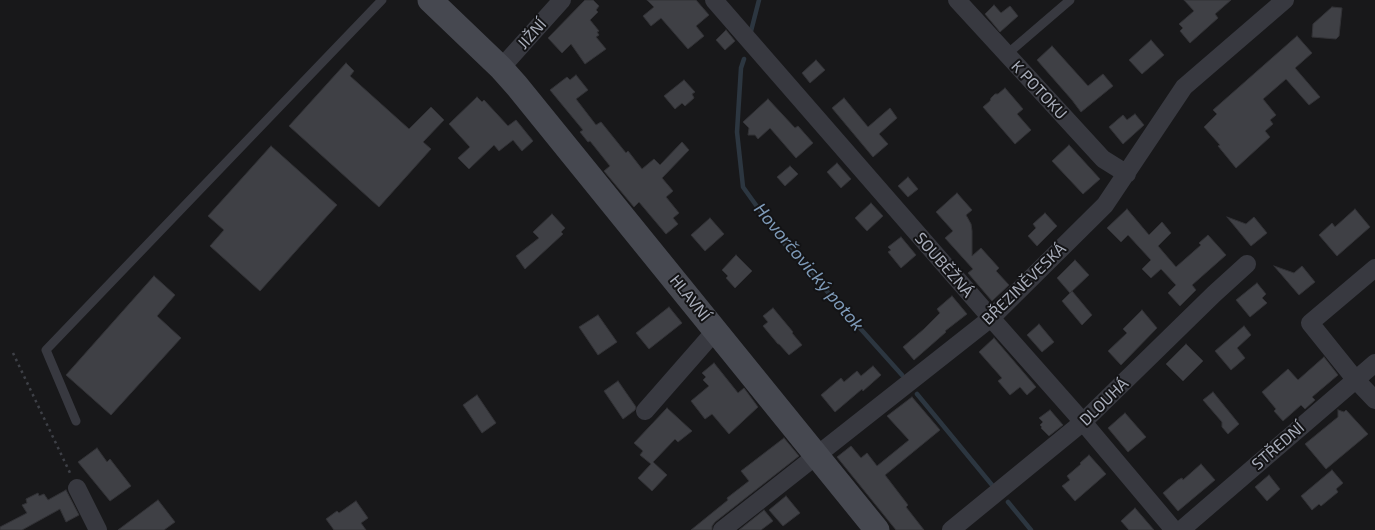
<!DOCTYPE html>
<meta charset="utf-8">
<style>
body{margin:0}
canvas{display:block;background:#18181a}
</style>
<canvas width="1375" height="530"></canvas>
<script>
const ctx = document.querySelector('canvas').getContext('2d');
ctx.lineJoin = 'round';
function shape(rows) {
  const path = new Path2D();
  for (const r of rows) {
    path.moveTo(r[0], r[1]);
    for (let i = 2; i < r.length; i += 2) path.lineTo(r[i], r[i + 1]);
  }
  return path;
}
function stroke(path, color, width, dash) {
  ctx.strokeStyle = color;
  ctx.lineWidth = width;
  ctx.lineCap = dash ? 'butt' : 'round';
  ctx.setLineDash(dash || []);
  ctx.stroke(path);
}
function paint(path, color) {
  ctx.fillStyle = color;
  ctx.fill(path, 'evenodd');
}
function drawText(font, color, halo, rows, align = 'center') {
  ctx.font = font + ' "Exo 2",sans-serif';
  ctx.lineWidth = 4;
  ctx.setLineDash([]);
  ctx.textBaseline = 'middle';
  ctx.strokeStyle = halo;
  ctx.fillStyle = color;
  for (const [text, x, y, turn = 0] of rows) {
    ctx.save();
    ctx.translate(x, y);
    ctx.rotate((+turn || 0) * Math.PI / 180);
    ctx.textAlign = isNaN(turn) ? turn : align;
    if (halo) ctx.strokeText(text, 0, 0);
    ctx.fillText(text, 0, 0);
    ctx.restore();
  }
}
stroke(shape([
 [750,35,759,0],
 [744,59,741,68,737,132,743,187,781,240,902,375],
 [917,394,992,485],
 [1008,502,1031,530]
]), '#2c3640', 4.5);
const building = shape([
 [585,0,593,0,599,6,596,10,598,12,590,20,599,31,597,32,599,35,596,37,606,49,585,64,571,44,562,53,548,38,585,0],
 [647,0,696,0,709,15,696,26,704,36,688,49,661,18,651,26,643,16,654,7,647,0],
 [1184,0,1231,0,1215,14,1218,18,1190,43,1180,31,1183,28,1179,24,1194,11,1184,0],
 [994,5,1001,13,1010,6,1018,16,1000,32,985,14,994,5],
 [1332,7,1342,8,1339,36,1336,39,1312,37,1313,24,1332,7],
 [726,30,735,41,725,50,716,40,726,30],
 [1297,36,1312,53,1295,68,1320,97,1309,105,1286,79,1263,99,1276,115,1270,120,1273,124,1265,131,1270,137,1236,168,1218,146,1220,145,1204,127,1217,114,1213,110,1297,36],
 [1151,40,1164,55,1142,74,1129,60,1151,40],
 [1052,46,1088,86,1103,74,1113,86,1081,112,1072,100,1037,60,1052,46],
 [816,60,825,70,810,83,802,73,816,60],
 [346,63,354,71,350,76,409,129,431,107,444,120,423,142,431,149,379,207,289,126,346,63],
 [576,75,588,90,576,99,596,125,601,122,626,153,628,151,642,169,654,159,660,165,682,142,689,150,662,178,673,191,666,197,679,213,673,218,678,224,666,234,639,202,634,207,604,171,610,166,590,141,588,142,580,132,583,130,550,90,567,77,570,80,576,75],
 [684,80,695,92,692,94,694,98,685,106,682,103,675,109,664,96,684,80],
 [1005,88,1023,109,1017,114,1031,130,1015,144,983,107,990,101,991,98,995,94,998,94,1005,88],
 [477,97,482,102,484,100,508,126,516,120,533,141,522,151,513,140,499,151,494,145,469,169,458,158,470,147,449,124,477,97],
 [844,98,868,127,890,108,897,118,879,134,888,144,873,157,832,108,844,98],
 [768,99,795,128,798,126,813,143,796,158,770,128,758,139,755,135,748,135,749,128,743,122,768,99],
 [1135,114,1144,125,1123,144,1109,127,1123,115,1127,120,1135,114],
 [1069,145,1100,179,1083,194,1052,161,1069,145],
 [271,146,337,205,260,291,210,246,224,230,208,216,271,146],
 [837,163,851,179,841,188,827,172,837,163],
 [790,166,798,174,785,186,777,177,790,166],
 [908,177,918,189,908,197,898,186,908,177],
 [957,193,972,210,966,215,971,224,972,231,972,256,981,248,999,268,996,271,1009,285,992,301,968,273,973,269,945,238,953,231,936,212,957,193],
 [871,203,883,216,867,231,855,218,871,203],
 [1127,209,1149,235,1162,222,1171,233,1158,246,1176,267,1201,245,1199,243,1208,235,1226,255,1192,285,1196,290,1180,306,1168,293,1176,285,1161,269,1151,278,1142,269,1151,260,1128,235,1121,242,1107,228,1127,209],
 [1355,209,1370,227,1337,256,1319,235,1332,223,1335,227,1355,209],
 [1045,213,1057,226,1037,246,1028,236,1036,228,1033,224,1045,213],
 [552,214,565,228,561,232,563,234,525,269,516,256,539,238,533,232,552,214],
 [1227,217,1246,224,1254,217,1267,233,1251,246,1227,217],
 [710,218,724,234,705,251,691,235,710,218],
 [901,237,916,255,901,268,888,252,891,250,888,247,901,237],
 [736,255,752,271,735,288,726,278,728,276,722,270,736,255],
 [1075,260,1089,275,1070,293,1057,278,1075,260],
 [1274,266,1294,273,1302,266,1315,282,1299,295,1274,266],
 [154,276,175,295,157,316,181,338,111,415,66,375,154,276],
 [1257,283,1266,294,1262,298,1267,303,1250,317,1236,300,1257,283],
 [1072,291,1092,315,1082,325,1062,301,1072,291],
 [952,296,967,314,945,331,946,332,914,360,903,347,924,329,940,313,937,309,952,296],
 [669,307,682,323,649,349,636,333,669,307],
 [773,308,793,332,792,333,802,345,789,355,779,344,778,344,763,326,768,322,763,316,773,308],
 [1142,310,1157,328,1121,365,1108,351,1127,333,1123,329,1142,310],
 [598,315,617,342,598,355,579,327,598,315],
 [1039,324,1054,342,1042,352,1027,335,1039,324],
 [1244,326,1251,335,1237,348,1245,358,1231,370,1215,351,1244,326],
 [994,338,1036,387,1027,395,1020,387,1010,395,998,381,1002,378,979,352,994,338],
 [1186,344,1203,361,1183,381,1166,364,1186,344],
 [1324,357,1338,375,1312,397,1315,400,1305,409,1301,405,1283,421,1274,411,1276,409,1262,392,1288,369,1298,380,1324,357],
 [714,363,738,393,744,388,758,407,729,434,712,414,705,419,691,401,709,386,703,380,706,377,702,373,714,363],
 [873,366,881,375,863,391,862,389,835,412,821,395,841,378,844,382,857,371,861,376,873,366],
 [618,381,636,407,635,410,623,419,604,391,618,381],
 [1213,392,1239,424,1228,434,1222,427,1222,422,1203,400,1213,392],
 [477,395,496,423,482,433,463,405,477,395],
 [912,397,940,430,885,475,908,505,906,507,924,530,896,530,837,457,851,446,861,458,867,453,877,466,909,440,887,416,912,397],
 [667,408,692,431,678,442,675,439,653,462,667,475,652,491,638,478,651,464,640,455,643,451,634,443,667,408],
 [1050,410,1063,425,1049,436,1041,428,1042,427,1040,425,1043,422,1039,418,1050,410],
 [1338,410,1344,412,1346,410,1368,434,1326,469,1305,444,1338,417,1338,410],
 [1125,413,1146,437,1128,452,1108,428,1125,413],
 [784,438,799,456,715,522,712,526,712,530,691,530,728,500,727,498,749,481,741,471,784,438],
 [97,448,107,462,110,459,131,486,110,501,78,462,97,448],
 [1089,455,1106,474,1075,501,1062,486,1070,480,1067,476,1081,464,1080,463,1089,455],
 [1201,464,1215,480,1178,511,1163,493,1178,480,1182,478,1183,480,1201,464],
 [1332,470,1343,483,1336,489,1338,492,1321,506,1319,504,1312,510,1301,496,1332,470],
 [1269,475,1280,489,1267,501,1255,487,1269,475],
 [66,490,79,515,66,522,60,509,22,530,0,530,0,527,27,513,22,505,27,503,26,499,38,493,39,496,44,494,48,500,66,490],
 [786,496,800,513,783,526,769,510,786,496],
 [158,500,175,522,164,530,118,530,158,500],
 [356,501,368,518,361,523,366,530,334,530,326,519,337,511,339,513,356,501],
 [1135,508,1154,530,1129,530,1121,521,1135,508],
 [764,510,773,521,761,530,739,530,764,510]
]);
paint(building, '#3f4045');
stroke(building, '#323236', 1);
stroke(shape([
 [13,353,71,475]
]), '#3e4047', 2.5, [2.5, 4]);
stroke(shape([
 [1006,55,1070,0],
 [76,421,46,350,382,0]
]), '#383940', 9);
stroke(shape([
 [714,0,991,318,1083,422,1174,530],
 [957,0,1103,159,1127,174],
 [501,68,562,0],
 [1375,268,1310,323,1355,379,1375,400],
 [645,411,716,330],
 [77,488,98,530],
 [722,530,991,318,1105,205,1184,87,1285,0],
 [951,530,1083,422,1214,294,1247,264],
 [1181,530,1375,363]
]), '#383940', 18);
stroke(shape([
 [430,0,501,68,517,86,877,530]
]), '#464850', 25);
drawText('16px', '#a9aebb', '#131315', [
 ["JIŽNÍ",532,34,-48],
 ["K POTOKU",1039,90,47],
 ["SOUBĚŽNÁ",944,265,49],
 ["BŘEZINĚVESKÁ",1024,284,-44],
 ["HLAVNÍ",690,298,51],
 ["DLOUHÁ",1104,402,-44],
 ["STŘEDNÍ",1278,446,-41]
]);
drawText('italic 18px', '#7e9ab8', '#131315', [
 ["Hovorčovický potok",809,267,50]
]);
</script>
